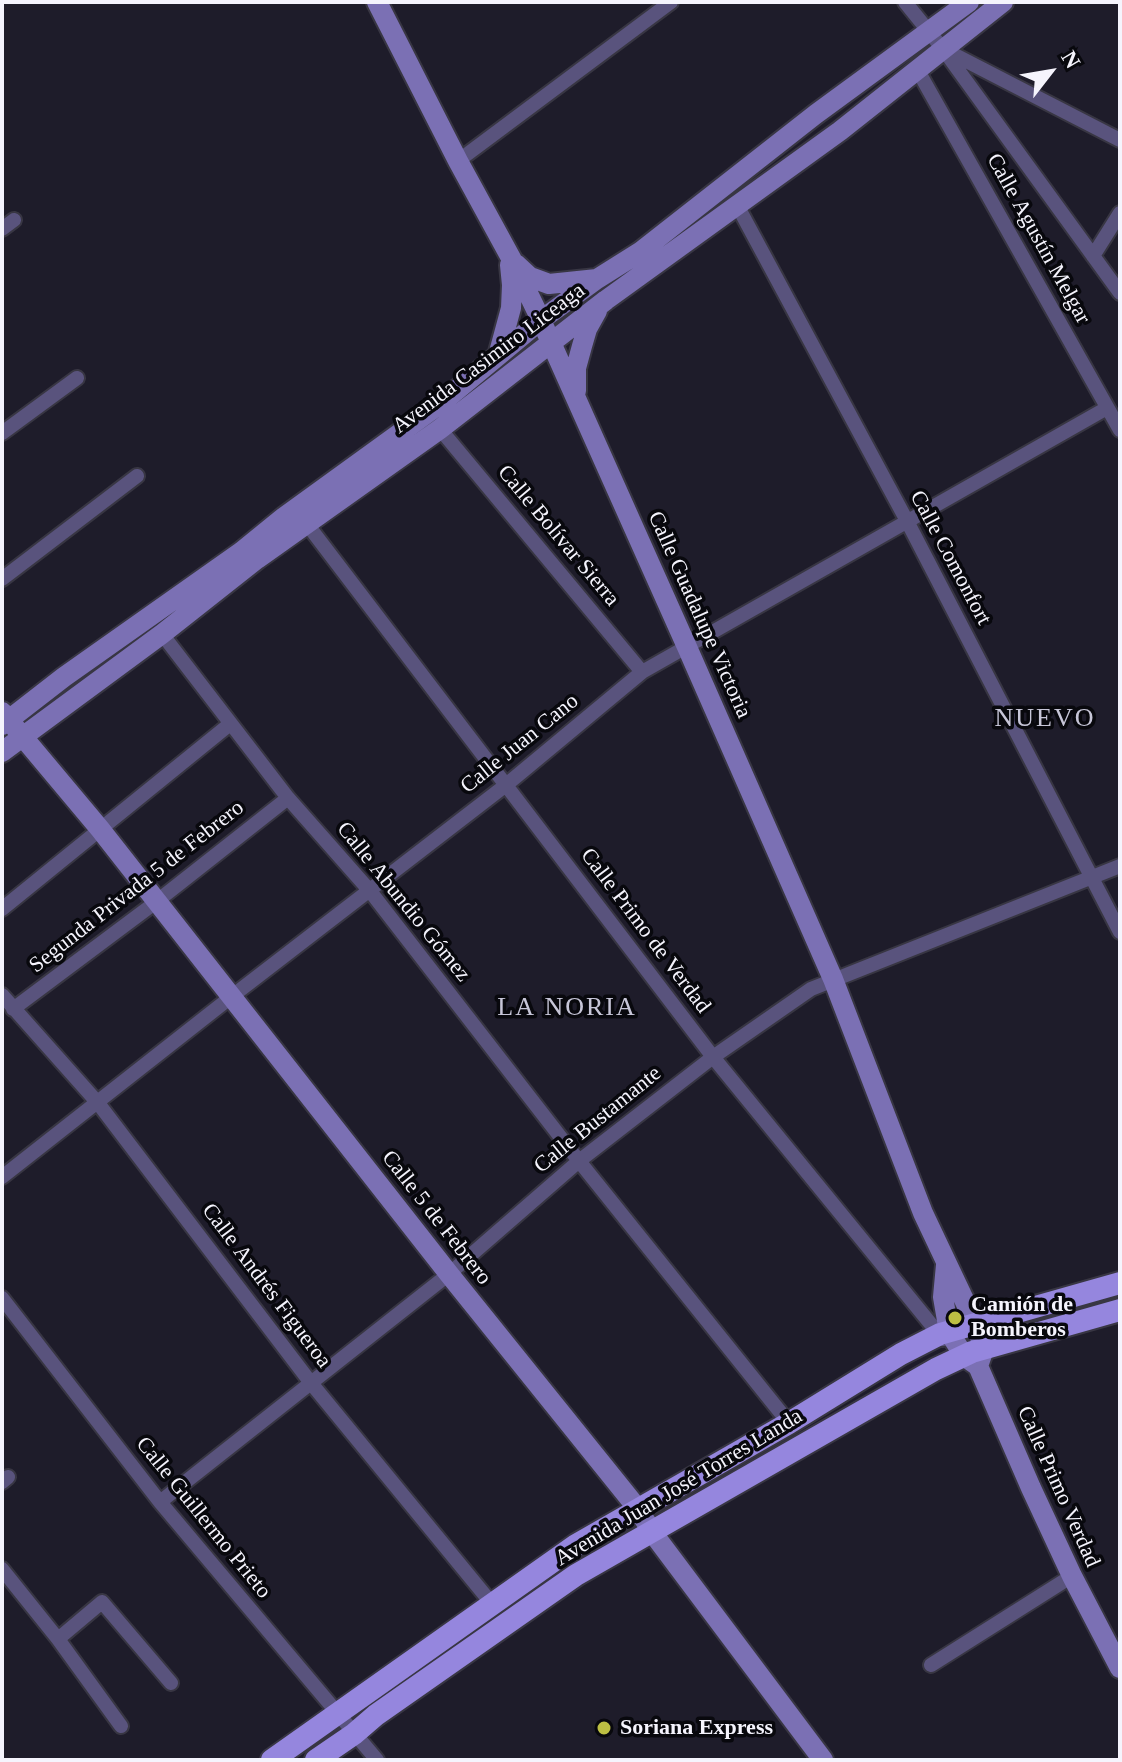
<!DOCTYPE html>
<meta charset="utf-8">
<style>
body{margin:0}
#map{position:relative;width:1122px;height:1762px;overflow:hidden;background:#1e1c2a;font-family:Georgia,serif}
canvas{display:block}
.frame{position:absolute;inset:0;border:4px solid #f5f4fd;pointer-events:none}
.north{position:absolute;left:1010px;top:32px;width:80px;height:80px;-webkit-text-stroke:6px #08080d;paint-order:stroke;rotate:59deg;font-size:22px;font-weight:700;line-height:32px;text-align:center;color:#f5f4fd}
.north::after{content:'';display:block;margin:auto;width:28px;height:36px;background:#f5f4fd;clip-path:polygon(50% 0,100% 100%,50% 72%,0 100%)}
</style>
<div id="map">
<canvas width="1122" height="1762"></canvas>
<div class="frame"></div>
<div class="north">N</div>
</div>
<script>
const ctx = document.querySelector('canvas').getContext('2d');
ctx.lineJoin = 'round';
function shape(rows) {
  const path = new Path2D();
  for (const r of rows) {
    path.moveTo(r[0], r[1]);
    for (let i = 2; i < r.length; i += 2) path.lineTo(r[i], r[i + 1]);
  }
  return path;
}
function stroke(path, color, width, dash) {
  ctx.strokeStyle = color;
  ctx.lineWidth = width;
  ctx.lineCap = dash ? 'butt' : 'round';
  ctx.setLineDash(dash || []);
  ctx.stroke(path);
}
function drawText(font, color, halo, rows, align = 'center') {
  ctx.font = font + ' Georgia,serif';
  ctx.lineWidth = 7;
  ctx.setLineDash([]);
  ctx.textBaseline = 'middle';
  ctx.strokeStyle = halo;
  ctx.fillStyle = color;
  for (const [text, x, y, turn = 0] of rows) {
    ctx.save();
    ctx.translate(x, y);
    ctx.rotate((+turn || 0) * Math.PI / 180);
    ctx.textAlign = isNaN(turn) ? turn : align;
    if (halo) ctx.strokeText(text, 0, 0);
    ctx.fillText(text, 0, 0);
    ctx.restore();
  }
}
const street = shape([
 [905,2,943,49,1120,293],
 [947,51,1120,140],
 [917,69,1120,430],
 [458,161,671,2],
 [737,205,907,521,1120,932],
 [2,229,14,220],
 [1093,256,1120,213],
 [440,429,642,672],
 [2,433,77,378],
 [307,524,713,1057,943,1339],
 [2,579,137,476],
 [162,634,288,798,370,891,579,1161,789,1423],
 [2,909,230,724],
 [2,995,98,1103,311,1383,493,1605],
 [13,1009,156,902,288,798],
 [2,1177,231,997,506,785,642,672,1107,408],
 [2,1298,160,1502,377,1760],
 [2,1482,8,1477],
 [160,1502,449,1274,579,1161,713,1057,811,989,1120,866],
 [2,1569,58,1639,121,1726],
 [58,1639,102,1602,171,1683],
 [931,1665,1072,1576]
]);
const secondary = shape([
 [377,2,458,161,512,260,541,320,687,647,833,979,923,1213,976,1325,984,1349,978,1366],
 [516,264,530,277,549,284,597,279],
 [498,356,511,308,512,285,510,265],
 [576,391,576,368,582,346,587,329,597,311],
 [2,712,100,829,449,1274,638,1509,652,1532,823,1760],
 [2,725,64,677,241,552,284,517,440,404,541,320,597,279,640,252,816,114,969,2],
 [2,752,162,634,257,559,440,429,606,300,840,131,1003,2],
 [946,1265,943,1297,949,1332,964,1356,978,1366,1031,1488,1072,1576,1120,1668]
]);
const primary = shape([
 [272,1760,576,1545,789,1423,901,1354,940,1334,1120,1283],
 [316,1760,354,1734,376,1715,576,1575,936,1369,972,1352,1120,1310]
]);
stroke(street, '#383643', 18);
stroke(secondary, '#383643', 24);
stroke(primary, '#383643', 26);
stroke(street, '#59537d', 14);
stroke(secondary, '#7b70b4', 20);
stroke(primary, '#9586de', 22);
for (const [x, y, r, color] of [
 [955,1318,8,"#bdbf43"],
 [604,1728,8,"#bdbf43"]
]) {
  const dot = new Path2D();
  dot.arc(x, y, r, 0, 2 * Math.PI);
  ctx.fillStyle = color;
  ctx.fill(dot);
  stroke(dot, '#08080d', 3);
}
drawText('22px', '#f5f4fd', '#08080d', [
 ["Calle Agustín Melgar",1038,239,61],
 ["Avenida Casimiro Liceaga",489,359,-37],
 ["Calle Bolívar Sierra",558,536,50],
 ["Calle Comonfort",950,558,62],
 ["Calle Guadalupe Victoria",699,615,66],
 ["Calle Juan Cano",520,744,-39],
 ["Segunda Privada 5 de Febrero",137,887,-38],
 ["Calle Abundio Gómez",403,902,51],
 ["Calle Primo de Verdad",645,931,53],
 ["Calle Bustamante",598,1120,-39],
 ["Calle 5 de Febrero",436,1218,52],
 ["Calle Andrés Figueroa",266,1286,53],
 ["Calle Primo Verdad",1058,1487,66],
 ["Avenida Juan José Torres Landa",679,1488,-31],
 ["Calle Guillermo Prieto",203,1518,51]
]);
drawText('bold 22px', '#f5f4fd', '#08080d', [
 ["Camión de",971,1305],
 ["Bomberos",971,1330],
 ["Soriana Express",620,1728]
], 'left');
ctx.letterSpacing = '2px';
drawText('26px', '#c7c6d8', '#08080d', [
 ["NUEVO",1045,719],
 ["LA NORIA",567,1008]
]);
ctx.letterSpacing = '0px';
</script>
